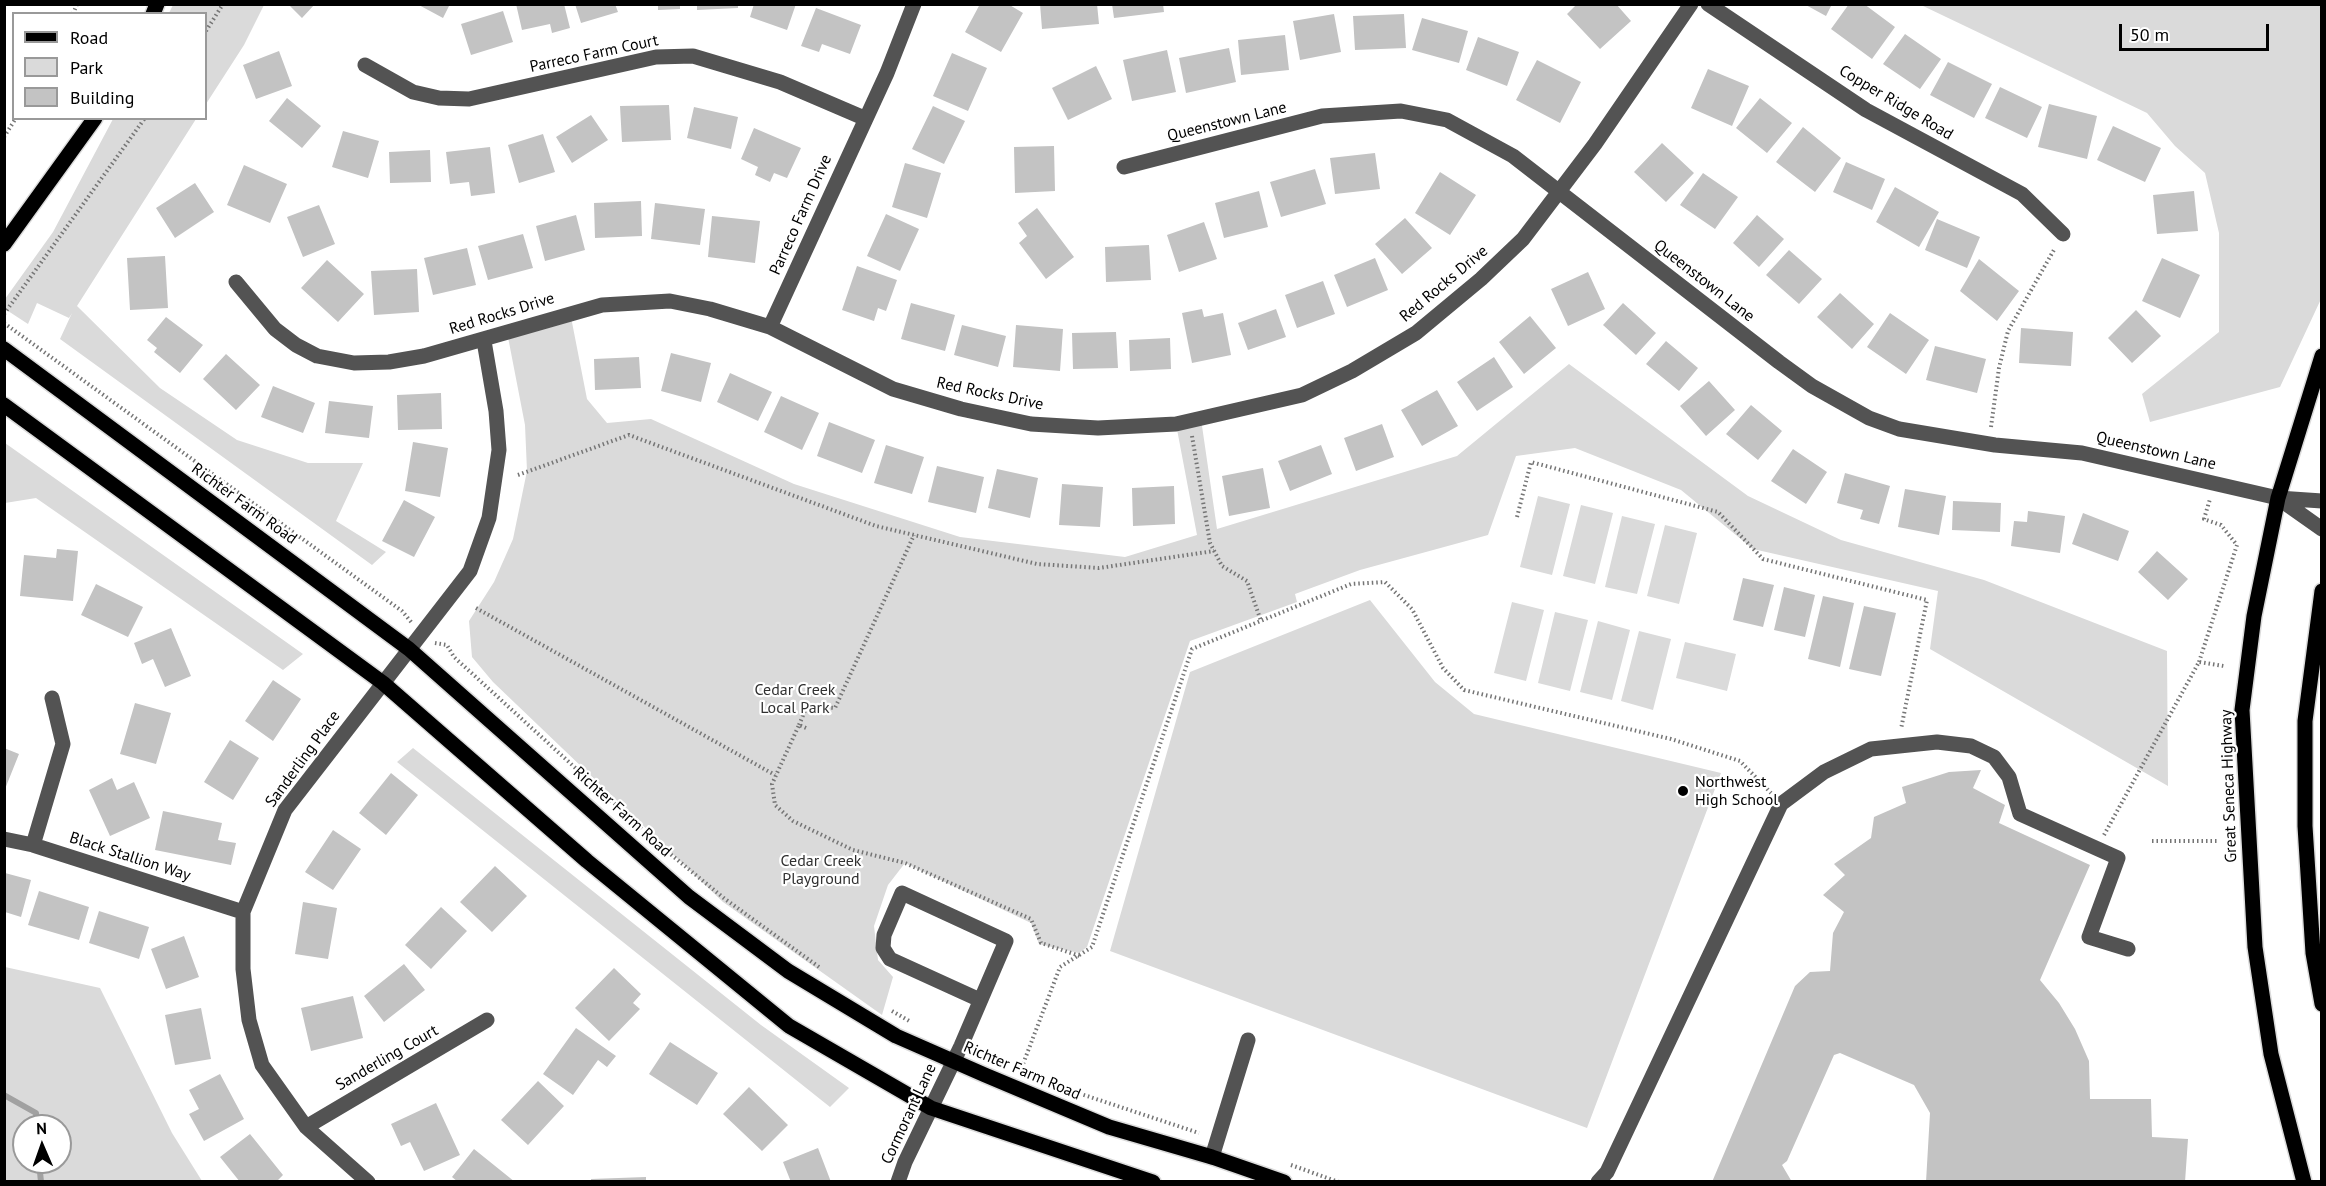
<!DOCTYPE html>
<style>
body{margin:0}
#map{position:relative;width:2326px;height:1186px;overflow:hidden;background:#fff;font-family:"PT Sans",sans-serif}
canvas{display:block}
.frame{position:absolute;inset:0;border:6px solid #000;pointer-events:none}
.legend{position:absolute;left:12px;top:12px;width:195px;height:108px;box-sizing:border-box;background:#fff;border:2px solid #999;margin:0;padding:8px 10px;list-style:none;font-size:18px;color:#000}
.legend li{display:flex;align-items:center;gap:12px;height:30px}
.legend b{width:30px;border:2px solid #999}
.north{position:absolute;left:12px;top:1114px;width:60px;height:60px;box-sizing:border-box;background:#fff;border:2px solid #999;border-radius:50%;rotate:358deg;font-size:16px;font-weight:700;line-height:24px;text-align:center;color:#000}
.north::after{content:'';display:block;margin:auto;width:21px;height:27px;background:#000;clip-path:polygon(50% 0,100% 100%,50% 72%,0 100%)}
.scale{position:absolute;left:2119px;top:24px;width:150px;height:27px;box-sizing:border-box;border:3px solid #000;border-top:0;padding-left:8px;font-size:18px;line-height:21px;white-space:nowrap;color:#000;-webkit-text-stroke:4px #fff;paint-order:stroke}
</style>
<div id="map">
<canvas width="2326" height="1186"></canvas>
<div class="frame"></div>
<ul class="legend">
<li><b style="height:8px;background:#000"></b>Road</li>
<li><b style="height:16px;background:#dadada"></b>Park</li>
<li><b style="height:16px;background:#c3c3c3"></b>Building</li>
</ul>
<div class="north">N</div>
<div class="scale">50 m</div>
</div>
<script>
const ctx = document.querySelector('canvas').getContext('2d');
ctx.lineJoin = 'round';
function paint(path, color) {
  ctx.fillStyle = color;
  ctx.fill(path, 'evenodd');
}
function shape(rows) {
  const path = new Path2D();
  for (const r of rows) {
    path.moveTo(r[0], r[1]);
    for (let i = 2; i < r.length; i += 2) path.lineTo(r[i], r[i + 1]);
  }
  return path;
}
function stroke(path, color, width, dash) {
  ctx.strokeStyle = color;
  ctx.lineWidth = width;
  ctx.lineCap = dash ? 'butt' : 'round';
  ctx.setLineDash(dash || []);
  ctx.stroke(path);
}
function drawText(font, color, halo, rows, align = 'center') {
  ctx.font = font + ' "PT Sans",sans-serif';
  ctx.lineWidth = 4.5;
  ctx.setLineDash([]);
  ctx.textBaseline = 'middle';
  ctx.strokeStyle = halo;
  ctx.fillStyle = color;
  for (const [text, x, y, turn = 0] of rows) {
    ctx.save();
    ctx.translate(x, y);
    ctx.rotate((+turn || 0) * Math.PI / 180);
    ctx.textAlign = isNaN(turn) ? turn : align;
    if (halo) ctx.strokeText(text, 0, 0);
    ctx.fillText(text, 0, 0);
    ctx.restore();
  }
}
paint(shape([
 [173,5,264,5,244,45,206,104,206,14,169,13],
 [1921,5,2321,5,2321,299,2280,387,2150,422,2142,394,2219,332,2219,233,2205,173,2175,146,2147,113],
 [113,119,196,119,77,306,160,388,237,440,308,463,363,463,336,521,386,552,372,565,60,339,72,313,69,318,37,303,28,324,5,309,5,299,53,232],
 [570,312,587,399,607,423,651,419,794,484,960,537,1125,557,1197,535,1176,424,1201,419,1217,529,1457,456,1569,364,1748,496,1841,540,1984,580,2167,651,2168,786,1930,649,1938,591,1753,549,1681,490,1575,448,1516,456,1488,535,1360,570,1295,594,1297,602,1190,641,1087,947,1079,953,1039,944,1031,923,905,863,888,885,874,926,878,960,893,977,882,1015,723,902,493,682,472,657,469,621,494,582,513,539,527,471,525,425,507,332],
 [5,443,303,654,283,670,36,498,5,503],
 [1538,496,1570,504,1552,575,1520,567],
 [1581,505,1613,513,1595,584,1563,576],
 [1622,516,1655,524,1637,594,1605,587],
 [1665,525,1697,533,1679,604,1647,596],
 [1370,600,1435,682,1474,714,1721,773,1587,1128,1110,951,1190,672],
 [1512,602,1544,610,1526,681,1494,673],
 [1555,612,1588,620,1570,691,1538,683],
 [1598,621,1630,630,1612,700,1580,692],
 [1639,631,1671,639,1653,710,1621,701],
 [1685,642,1736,654,1727,691,1676,678],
 [413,748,761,1025,849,1088,830,1107,397,762],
 [5,967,100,988,172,1133,202,1181,5,1181],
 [24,1126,60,1126,60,1162,24,1162]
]), '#dadada');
stroke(shape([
 [4,1095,36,1113,37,1126],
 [39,1162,41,1182]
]), '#a1a1a1', 6);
paint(shape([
 [288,4,315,4,302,18],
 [417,4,450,4,443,18],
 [516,4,564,4,570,28,552,33,550,24,522,30],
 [575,4,615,4,618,12,581,23],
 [658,4,680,4,680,9,658,10],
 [697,4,738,4,738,8,697,10],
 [754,4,796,4,787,30,750,17],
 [980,4,1008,4,1023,13,1001,52,965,32],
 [1040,4,1097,4,1099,24,1042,29],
 [1112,4,1163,4,1164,12,1114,18],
 [1577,4,1616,4,1631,21,1600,49,1567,14],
 [1804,4,1832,4,1826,16],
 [1849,4,1864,4,1895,27,1872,59,1831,29],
 [816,8,861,25,850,54,822,44,819,52,801,46],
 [503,11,513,42,471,55,461,24],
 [1334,14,1341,52,1300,60,1293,21],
 [1404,14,1406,48,1355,50,1353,16],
 [1422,18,1468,31,1459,63,1412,50],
 [1905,34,1941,59,1920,89,1883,64],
 [1285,35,1289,70,1241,75,1238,40],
 [1478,37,1519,52,1507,86,1466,70],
 [1229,48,1236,82,1186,93,1179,58],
 [1167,50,1176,92,1132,101,1123,60],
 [279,51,292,86,256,99,243,65],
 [952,53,987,68,968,111,933,96],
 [1537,60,1581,82,1560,123,1516,100],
 [1948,62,1992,84,1974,118,1930,95],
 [1096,66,1112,99,1068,120,1052,88],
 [1708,69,1749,86,1732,126,1691,108],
 [2000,87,2042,107,2027,138,1985,118],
 [287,98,321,126,302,148,269,121],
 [1760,98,1792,123,1767,153,1736,128],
 [2049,104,2097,116,2087,159,2038,147],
 [669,105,671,140,622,142,620,106],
 [933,106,965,121,944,164,912,149],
 [694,107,738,117,731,149,687,138],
 [591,115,608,140,572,163,556,137],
 [2113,126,2161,148,2145,182,2097,160],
 [1803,127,1841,158,1815,192,1776,162],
 [754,128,801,148,787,178,774,173,770,182,755,175,758,167,741,159],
 [343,131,379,141,368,178,332,167],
 [543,134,555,172,519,183,508,145],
 [1662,143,1694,173,1666,202,1634,172],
 [1054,146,1055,191,1015,193,1014,147],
 [490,147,495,193,471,196,469,182,450,184,446,152],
 [430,150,431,182,390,183,389,152],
 [1375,153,1380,189,1335,194,1330,158],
 [1846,162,1885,179,1872,210,1833,192],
 [905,163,941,173,927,218,892,207],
 [244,165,287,184,270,223,227,205],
 [1315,169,1326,204,1281,217,1270,182],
 [1440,172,1476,195,1450,235,1415,213],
 [1703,173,1738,197,1715,229,1680,205],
 [195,183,214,212,175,238,156,208],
 [1895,187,1939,212,1919,247,1876,222],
 [1259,191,1268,227,1224,238,1215,203],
 [2194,191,2198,231,2157,234,2153,195],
 [641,201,642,236,595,238,594,203],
 [655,203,705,209,700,245,651,239],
 [319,205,335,244,303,257,287,217],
 [1037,208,1074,257,1046,279,1019,243,1027,236,1018,223],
 [886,214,919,229,900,271,867,256],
 [576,215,585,250,545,261,536,226],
 [1757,215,1784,239,1759,267,1733,243],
 [712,216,760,221,755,263,708,257],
 [1405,218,1432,248,1402,274,1375,244],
 [1937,219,1980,237,1967,268,1925,250],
 [1204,222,1217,259,1179,272,1167,235],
 [523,234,533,268,488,280,478,246],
 [1149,245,1151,280,1106,282,1105,247],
 [467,248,476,285,433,295,424,258],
 [1789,250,1822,279,1799,304,1766,275],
 [165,256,168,308,130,310,127,258],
 [1375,258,1388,290,1347,307,1334,275],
 [2162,258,2200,275,2180,318,2142,301],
 [1979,259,2019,291,1997,321,1960,291],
 [327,260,364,294,338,322,301,288],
 [857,266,897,280,886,311,878,308,874,321,842,310],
 [417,269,419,312,374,315,371,271],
 [1588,272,1605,309,1568,326,1551,289],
 [1323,281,1335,314,1297,328,1285,295],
 [1840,293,1874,324,1852,349,1817,317],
 [911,303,955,315,945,351,901,339],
 [1623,303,1656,333,1636,355,1603,325],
 [1202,309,1204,317,1223,313,1231,355,1192,363,1182,313],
 [1276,309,1286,337,1248,350,1238,323],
 [2136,310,2161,336,2132,363,2108,338],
 [1890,313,1929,340,1906,374,1867,347],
 [1530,316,1556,348,1524,374,1499,342],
 [166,317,203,345,180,373,154,352,157,348,147,340],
 [962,325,1006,336,998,367,954,355],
 [1016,325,1063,329,1060,371,1013,367],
 [2021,328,2073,332,2071,366,2019,363],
 [1116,332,1118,368,1073,369,1072,333],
 [1170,338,1171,369,1130,371,1129,340],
 [1666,341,1698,368,1679,391,1646,364],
 [1935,346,1986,359,1977,393,1926,380],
 [671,353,711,363,701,402,661,391],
 [226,354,260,385,236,410,203,379],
 [639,357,641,388,595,390,594,359],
 [1494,357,1513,387,1477,411,1457,382],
 [730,373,772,392,758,421,717,402],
 [1709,381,1735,410,1706,436,1680,406],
 [273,386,315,403,303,433,261,417],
 [1437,390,1458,426,1422,446,1401,410],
 [441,393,442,429,398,430,397,395],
 [781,396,819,413,802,450,764,432],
 [329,401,373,406,369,438,325,433],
 [1751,405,1782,431,1758,460,1726,434],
 [829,422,875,440,862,473,817,456],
 [1382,424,1394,457,1356,471,1344,438],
 [413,442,448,448,440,497,405,491],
 [886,445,924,457,912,494,874,483],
 [1321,445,1332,474,1290,491,1278,461],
 [1793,449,1827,472,1806,504,1771,481],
 [937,466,984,477,976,513,928,502],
 [1263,468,1270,508,1229,516,1222,476],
 [997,469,1038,478,1030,518,988,508],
 [1845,473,1890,486,1879,524,1860,519,1863,510,1837,503],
 [1062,484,1103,487,1100,527,1059,525],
 [1174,486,1175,524,1133,526,1132,488],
 [1905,489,1946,496,1939,535,1898,527],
 [404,500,435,517,414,557,382,541],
 [1953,501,2001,503,2000,532,1952,530],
 [2028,511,2065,516,2060,553,2011,546,2014,521,2027,522],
 [2083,513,2129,531,2118,561,2072,544],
 [57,549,78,551,73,601,20,596,24,555,56,558],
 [2157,551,2188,579,2168,600,2138,572],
 [1743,578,1774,585,1763,627,1733,620],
 [96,584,143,607,128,637,81,615],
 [1784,587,1815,595,1805,637,1774,630],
 [1823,596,1854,603,1840,667,1808,659],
 [1864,606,1896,613,1881,676,1849,669],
 [171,628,191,676,165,687,153,659,142,664,134,643],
 [273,680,301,699,273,741,245,721],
 [135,703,171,713,156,764,120,754],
 [230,740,259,758,233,800,204,782],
 [4,748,19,754,5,789,4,789],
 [1981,770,1973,788,2005,805,1999,823,2090,865,2040,980,2059,1003,2075,1029,2089,1061,2090,1099,2151,1099,2152,1137,2188,1139,2185,1182,1926,1182,1930,1113,1914,1085,1840,1053,1834,1055,1787,1161,1782,1165,1792,1182,1712,1182,1795,986,1810,972,1830,971,1833,933,1844,912,1823,895,1845,875,1834,864,1871,838,1874,817,1906,803,1902,787,1949,772],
 [391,773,418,795,386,835,359,813],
 [112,778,117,790,134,782,150,818,110,836,89,790],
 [163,811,222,823,218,840,236,843,231,865,155,850],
 [333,830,361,849,333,890,305,872],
 [495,866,527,896,492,932,460,902],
 [5,873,31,880,21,917,5,912],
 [39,891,89,907,79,940,28,925],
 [303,902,337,908,328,959,295,954],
 [441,907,467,931,431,969,405,945],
 [99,911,149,927,139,959,89,943],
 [184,936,199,977,166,989,151,949],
 [404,964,425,990,384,1022,364,996],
 [614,968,641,994,633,1003,640,1009,609,1041,575,1008],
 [353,996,363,1038,311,1051,301,1008],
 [201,1008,211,1059,175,1065,165,1015],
 [576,1028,616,1056,607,1067,598,1060,573,1095,543,1074],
 [670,1042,718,1073,697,1105,649,1074],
 [220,1074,244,1119,204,1141,189,1114,199,1109,189,1090],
 [538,1081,564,1106,528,1145,501,1120],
 [749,1087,788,1125,762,1151,723,1114],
 [436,1103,460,1155,424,1171,410,1142,401,1146,391,1124],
 [250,1134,283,1175,276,1182,240,1182,220,1157],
 [818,1148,831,1182,791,1182,783,1162],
 [474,1149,515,1182,458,1182,452,1177],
 [646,1177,646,1182,591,1182,591,1179]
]), '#c3c3c3');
const major = shape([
 [153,14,157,4],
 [4,244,95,118],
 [4,349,409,649,689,897,788,971,896,1036,985,1075,1109,1127,1212,1157,1284,1182],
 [4,405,383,683,587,861,789,1026,931,1108,1153,1182],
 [2322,591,2305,721,2305,826,2313,953,2322,1004],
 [2304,1182,2271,1054,2255,947,2242,710,2254,616,2278,498,2322,356]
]);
stroke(major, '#dbdbdb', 18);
stroke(shape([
 [73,14,77,4],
 [206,31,223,4],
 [4,137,16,118],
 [4,314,145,118],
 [4,323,402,611,412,623],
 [1991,427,1999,368,2008,331,2055,248],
 [1192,436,1210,543,1222,566,1247,581,1261,621],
 [518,475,629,435,876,526,1037,564,1099,568,1214,551],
 [1517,517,1531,462,1718,512,1763,559,1927,600,1901,729],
 [476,608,775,775],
 [435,643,447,645,454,657,663,848,725,899,819,967],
 [2199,662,2237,545,2221,525,2204,519,2210,499],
 [799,725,807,706,835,708,914,535],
 [806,728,799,725,772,784,775,805,793,821,853,850,905,863,1031,919,1041,943,1080,956],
 [2104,835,2199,662,2224,666],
 [2152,841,2218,841],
 [892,1011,911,1022],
 [1020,1072,1060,967,1092,947,1192,649,1351,584,1385,582,1412,609,1443,668,1464,690,1671,739,1740,761,1771,793],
 [1075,1092,1199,1133],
 [1291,1165,1339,1182]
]), '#757575', 4, [1.5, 3]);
stroke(shape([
 [1708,4,1866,110,2022,194,2063,234],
 [365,65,413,92,439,98,469,99,656,57,693,56,780,82,864,118],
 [1124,167,1322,116,1401,111,1447,120,1513,156,1779,362,1812,386,1869,418,1899,429,1995,445,2082,453,2278,498,2322,501],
 [236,282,275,329,296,345,317,356,354,363,389,362,424,356,602,305,670,301,710,309,770,327,893,389,961,409,1031,424,1098,428,1176,424,1302,395,1352,371,1416,333,1481,279,1523,239,1595,144,1691,4],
 [770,327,887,73,914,4],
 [2278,498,2322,529],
 [4,839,33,845,243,912],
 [33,845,63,744,52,698],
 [306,1127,487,1020],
 [1212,1157,1248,1040],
 [368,1182,306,1127,262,1065,249,1020,243,969,243,912,285,810,470,571,489,518,499,450,496,411,484,341],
 [898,1182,905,1162,961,1046,1006,941,902,893,884,935,883,948,890,959,980,1000],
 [1598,1182,1607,1172,1781,804,1824,772,1871,749,1937,742,1971,746,1994,757,2009,777,2020,814,2118,858,2089,937,2128,949]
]), '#535353', 15);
stroke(major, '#000', 15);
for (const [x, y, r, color] of [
 [1683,791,6,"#000"]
]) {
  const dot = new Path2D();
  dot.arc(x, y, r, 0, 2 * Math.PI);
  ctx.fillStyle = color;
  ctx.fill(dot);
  stroke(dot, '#fff', 2);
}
drawText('16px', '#000', '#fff', [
 ["Parreco Farm Court",594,54,-12],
 ["Copper Ridge Road",1896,103,31],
 ["Queenstown Lane",1227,122,-14],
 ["Parreco Farm Drive",801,215,-66],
 ["Queenstown Lane",1704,281,38],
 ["Red Rocks Drive",1444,284,-40],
 ["Red Rocks Drive",502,314,-17],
 ["Red Rocks Drive",990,394,12],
 ["Queenstown Lane",2156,451,13],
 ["Richter Farm Road",244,504,36],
 ["Sanderling Place",303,759,-54],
 ["Great Seneca Highway",2229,786,-92],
 ["Richter Farm Road",622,812,42],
 ["Black Stallion Way",130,857,18],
 ["Sanderling Court",387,1058,-30],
 ["Richter Farm Road",1022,1071,23],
 ["Cormorant Lane",909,1114,-65]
]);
drawText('16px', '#313131', '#fff', [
 ["Cedar Creek",795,690],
 ["Local Park",795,708],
 ["Cedar Creek",821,861],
 ["Playground",821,879]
]);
drawText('16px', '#000', '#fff', [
 ["Northwest",1695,782],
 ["High School",1695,800]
], 'left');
</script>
